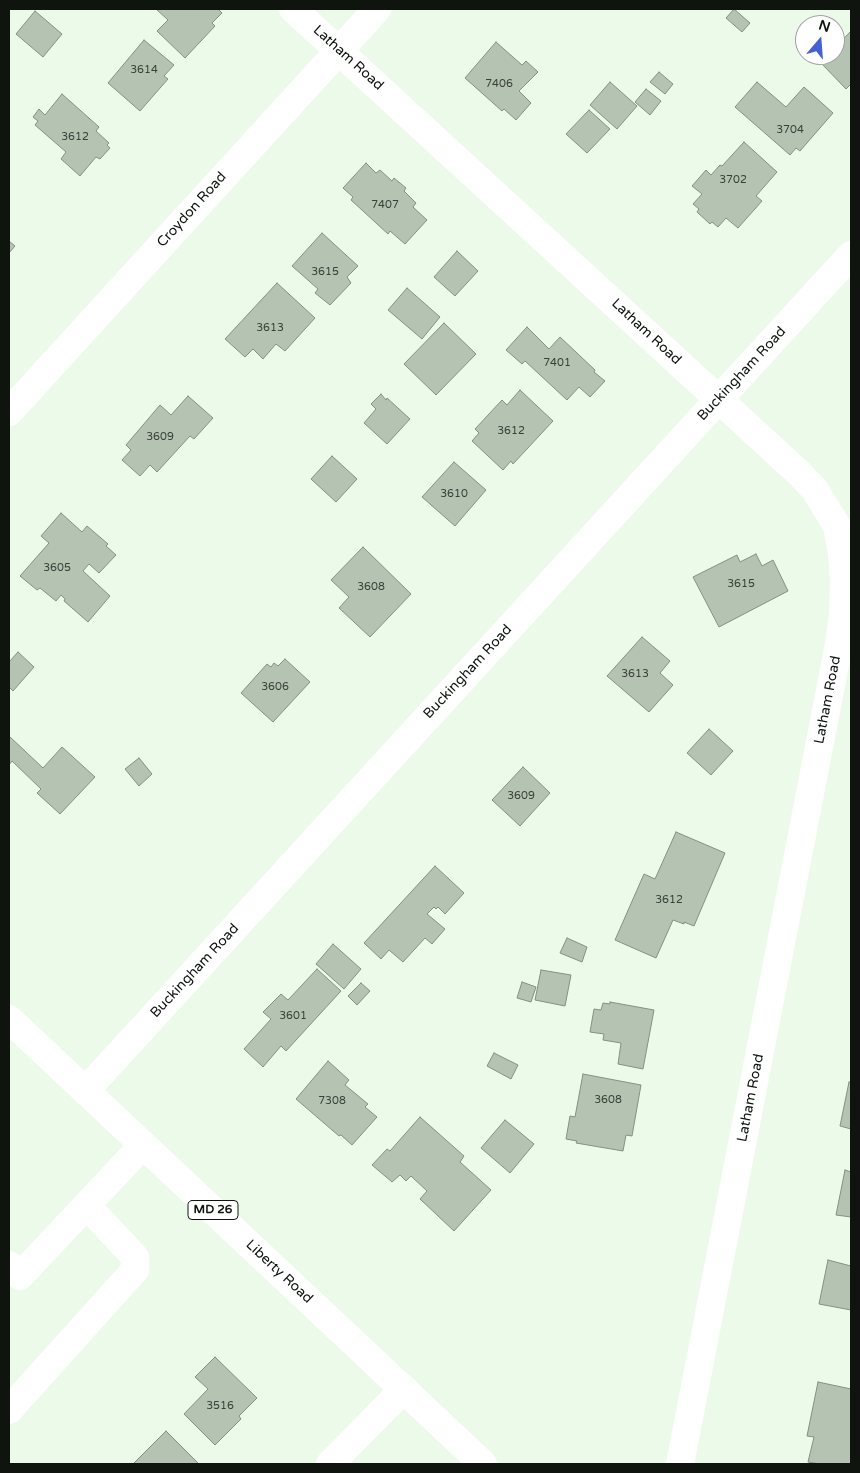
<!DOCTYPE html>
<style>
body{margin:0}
#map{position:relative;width:860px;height:1473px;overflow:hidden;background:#ecfaea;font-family:"Varela Round",sans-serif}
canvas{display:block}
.frame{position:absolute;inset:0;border:10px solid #0f140f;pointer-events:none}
.north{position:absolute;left:795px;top:15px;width:50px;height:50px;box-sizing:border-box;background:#fff;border:1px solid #9fa19f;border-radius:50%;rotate:18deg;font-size:14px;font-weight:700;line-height:20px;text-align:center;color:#0f140f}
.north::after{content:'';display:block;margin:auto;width:18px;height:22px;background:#4460d3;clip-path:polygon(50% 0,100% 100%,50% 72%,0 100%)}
</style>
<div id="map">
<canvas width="860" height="1473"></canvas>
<div class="frame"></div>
<div class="north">N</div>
</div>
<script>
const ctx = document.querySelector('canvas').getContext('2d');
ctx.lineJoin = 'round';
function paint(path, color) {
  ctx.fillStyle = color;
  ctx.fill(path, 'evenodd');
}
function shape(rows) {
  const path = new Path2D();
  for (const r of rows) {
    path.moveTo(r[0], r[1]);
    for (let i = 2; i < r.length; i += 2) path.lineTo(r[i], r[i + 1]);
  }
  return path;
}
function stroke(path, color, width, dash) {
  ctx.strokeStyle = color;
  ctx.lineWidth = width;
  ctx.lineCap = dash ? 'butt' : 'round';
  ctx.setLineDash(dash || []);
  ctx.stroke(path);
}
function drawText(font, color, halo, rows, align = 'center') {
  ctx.font = font + ' "Varela Round",sans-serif';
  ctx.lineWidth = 5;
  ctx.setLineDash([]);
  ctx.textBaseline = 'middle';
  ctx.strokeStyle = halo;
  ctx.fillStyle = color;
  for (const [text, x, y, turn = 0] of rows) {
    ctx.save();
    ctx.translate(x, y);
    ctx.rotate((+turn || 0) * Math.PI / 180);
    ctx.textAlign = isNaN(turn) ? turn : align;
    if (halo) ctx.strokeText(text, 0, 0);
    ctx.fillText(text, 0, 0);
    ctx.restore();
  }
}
const building = shape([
 [156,9,218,9,222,13,212,23,215,26,185,58,157,31,168,20,156,9],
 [734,9,750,23,742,32,726,18,734,9],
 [35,11,62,34,43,57,16,34,35,11],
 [851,31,851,84,846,89,821,63,829,55,835,55,835,48,851,31],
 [144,40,174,65,164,76,168,79,140,111,108,83,144,40],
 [496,42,522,65,526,61,538,72,519,91,531,103,516,120,504,109,502,111,465,78,496,42],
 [659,72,673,84,665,94,650,82,659,72],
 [610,82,637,106,617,129,590,105,610,82],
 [757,82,786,107,804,87,833,113,800,151,796,148,790,155,735,107,757,82],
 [646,89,661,101,650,115,635,102,646,89],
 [62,94,99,127,96,131,109,143,107,145,110,148,100,159,96,157,80,176,61,159,66,152,35,125,38,121,33,117,39,109,45,115,62,94],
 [589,110,610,129,587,153,566,134,589,110],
 [744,142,777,172,756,196,762,201,738,228,726,218,718,227,712,222,710,224,697,212,699,209,693,204,702,194,692,186,706,170,711,175,720,165,722,166,744,142],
 [366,163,376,173,380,170,392,181,394,178,406,188,404,191,416,203,413,207,427,220,405,244,390,231,388,234,351,200,353,197,343,188,366,163],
 [322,233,358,266,347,277,351,283,330,305,315,293,318,289,292,266,322,233],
 [9,241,15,246,9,253,9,241],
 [457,251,478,271,455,296,434,277,457,251],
 [277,283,315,318,285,351,276,344,263,359,253,349,245,357,225,339,277,283],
 [407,288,440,317,422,339,388,310,407,288],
 [444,323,476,354,436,395,404,364,444,323],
 [527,327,549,349,560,337,595,370,594,372,605,381,590,397,579,387,567,400,525,361,522,364,506,350,527,327],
 [520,390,553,421,513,464,511,461,503,470,472,441,479,433,475,429,502,400,507,405,520,390],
 [381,394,386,400,387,398,410,419,387,444,364,423,376,409,371,404,381,394],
 [188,396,213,418,194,439,190,436,157,472,150,465,140,476,122,460,131,450,126,445,160,405,171,415,188,396],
 [332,456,357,479,336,502,311,479,332,456],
 [454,462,486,490,455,526,422,497,454,462],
 [61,513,82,532,87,526,108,544,106,546,116,555,99,573,89,564,83,571,110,596,88,622,64,601,65,599,61,595,56,601,40,588,37,590,20,576,49,543,41,536,61,513],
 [363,547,411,594,370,637,339,608,349,597,331,580,363,547],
 [756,554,762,566,773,560,788,591,719,627,693,577,737,555,740,562,756,554],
 [642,637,670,661,660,673,673,685,649,712,607,676,642,637],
 [18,652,34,667,13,691,9,687,9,662,18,652],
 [285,659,310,682,273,722,241,693,267,664,271,667,274,663,278,666,285,659],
 [709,729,733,751,711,775,687,753,709,729],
 [9,736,43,768,62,747,95,777,60,814,37,793,41,789,12,761,9,765,9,736],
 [139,758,152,774,139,786,125,769,139,758],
 [523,767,550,793,520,826,492,800,523,767],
 [676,832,725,853,694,926,684,922,684,924,673,920,656,958,615,940,644,874,655,879,676,832],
 [435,866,464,893,445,914,438,907,436,909,434,907,427,914,445,929,432,944,425,938,403,962,389,950,381,959,364,943,435,866],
 [567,938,587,947,582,962,560,953,567,938],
 [333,944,361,969,344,989,316,964,333,944],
 [317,969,341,991,286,1051,281,1046,263,1067,244,1049,271,1019,263,1012,281,994,288,1000,317,969],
 [541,970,571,975,565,1006,535,1000,541,970],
 [522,982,536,987,531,1002,517,998,522,982],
 [361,983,370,991,357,1005,348,996,361,983],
 [610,1002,654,1010,643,1069,618,1064,621,1043,603,1040,604,1034,590,1032,594,1009,601,1010,603,1003,610,1004,610,1002],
 [494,1053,518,1065,511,1079,487,1066,494,1053],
 [328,1061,349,1080,345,1085,368,1104,365,1107,377,1117,352,1145,341,1135,339,1136,296,1099,328,1061],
 [583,1074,641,1085,632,1136,626,1135,623,1151,576,1143,577,1141,566,1139,570,1116,575,1117,583,1074],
 [849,1082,851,1082,851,1129,840,1126,849,1082],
 [420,1117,464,1156,460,1162,491,1190,454,1231,420,1199,427,1191,411,1176,406,1181,400,1175,392,1182,372,1165,387,1149,390,1151,420,1117],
 [505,1120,534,1144,510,1173,481,1148,505,1120],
 [845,1170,851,1172,851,1217,836,1215,845,1170],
 [828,1260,851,1266,851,1310,819,1304,828,1260],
 [215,1357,257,1398,239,1416,241,1419,215,1445,184,1414,208,1389,195,1377,215,1357],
 [818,1382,851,1389,851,1464,820,1464,808,1462,814,1437,807,1436,818,1382],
 [166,1431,199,1464,133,1464,166,1431]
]);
paint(building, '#b5c3b3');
stroke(building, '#849182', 1);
stroke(shape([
 [293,9,800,474,815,490,837,526,842,554,844,581,843,616,839,644,680,1464],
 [9,412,377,9],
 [86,1090,851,255],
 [9,1265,20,1276,143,1145],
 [9,1410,135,1270,135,1257,87,1206],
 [330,1464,404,1389]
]), '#fff', 28);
stroke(shape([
 [9,1019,483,1464]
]), '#fff', 28);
drawText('11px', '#384038', null, [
 ["3614",144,70],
 ["7406",499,84],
 ["3704",790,130],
 ["3612",75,137],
 ["3702",733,180],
 ["7407",385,205],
 ["3615",325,272],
 ["3613",270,328],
 ["7401",557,363],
 ["3612",511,431],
 ["3609",160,437],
 ["3610",454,494],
 ["3605",57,568],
 ["3615",741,584],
 ["3608",371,587],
 ["3613",635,674],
 ["3606",275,687],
 ["3609",521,796],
 ["3612",669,900],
 ["3601",293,1016],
 ["3608",608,1100],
 ["7308",332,1101],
 ["3516",220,1406]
]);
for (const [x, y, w] of [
 [213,1210,50]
]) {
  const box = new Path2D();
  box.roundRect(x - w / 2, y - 9.5, w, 19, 4);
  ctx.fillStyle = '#fff';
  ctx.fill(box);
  stroke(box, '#0f140f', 1);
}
drawText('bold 12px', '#0f140f', null, [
 ["MD 26",213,1210]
]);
drawText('14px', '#0f140f', '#fff', [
 ["Latham Road",348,58,42],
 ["Croydon Road",192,210,-48],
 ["Latham Road",646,332,43],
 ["Buckingham Road",742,374,-47],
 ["Buckingham Road",468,672,-47],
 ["Latham Road",828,700,-79],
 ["Buckingham Road",195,971,-47],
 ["Latham Road",751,1098,-79],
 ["Liberty Road",279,1272,43]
]);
</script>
